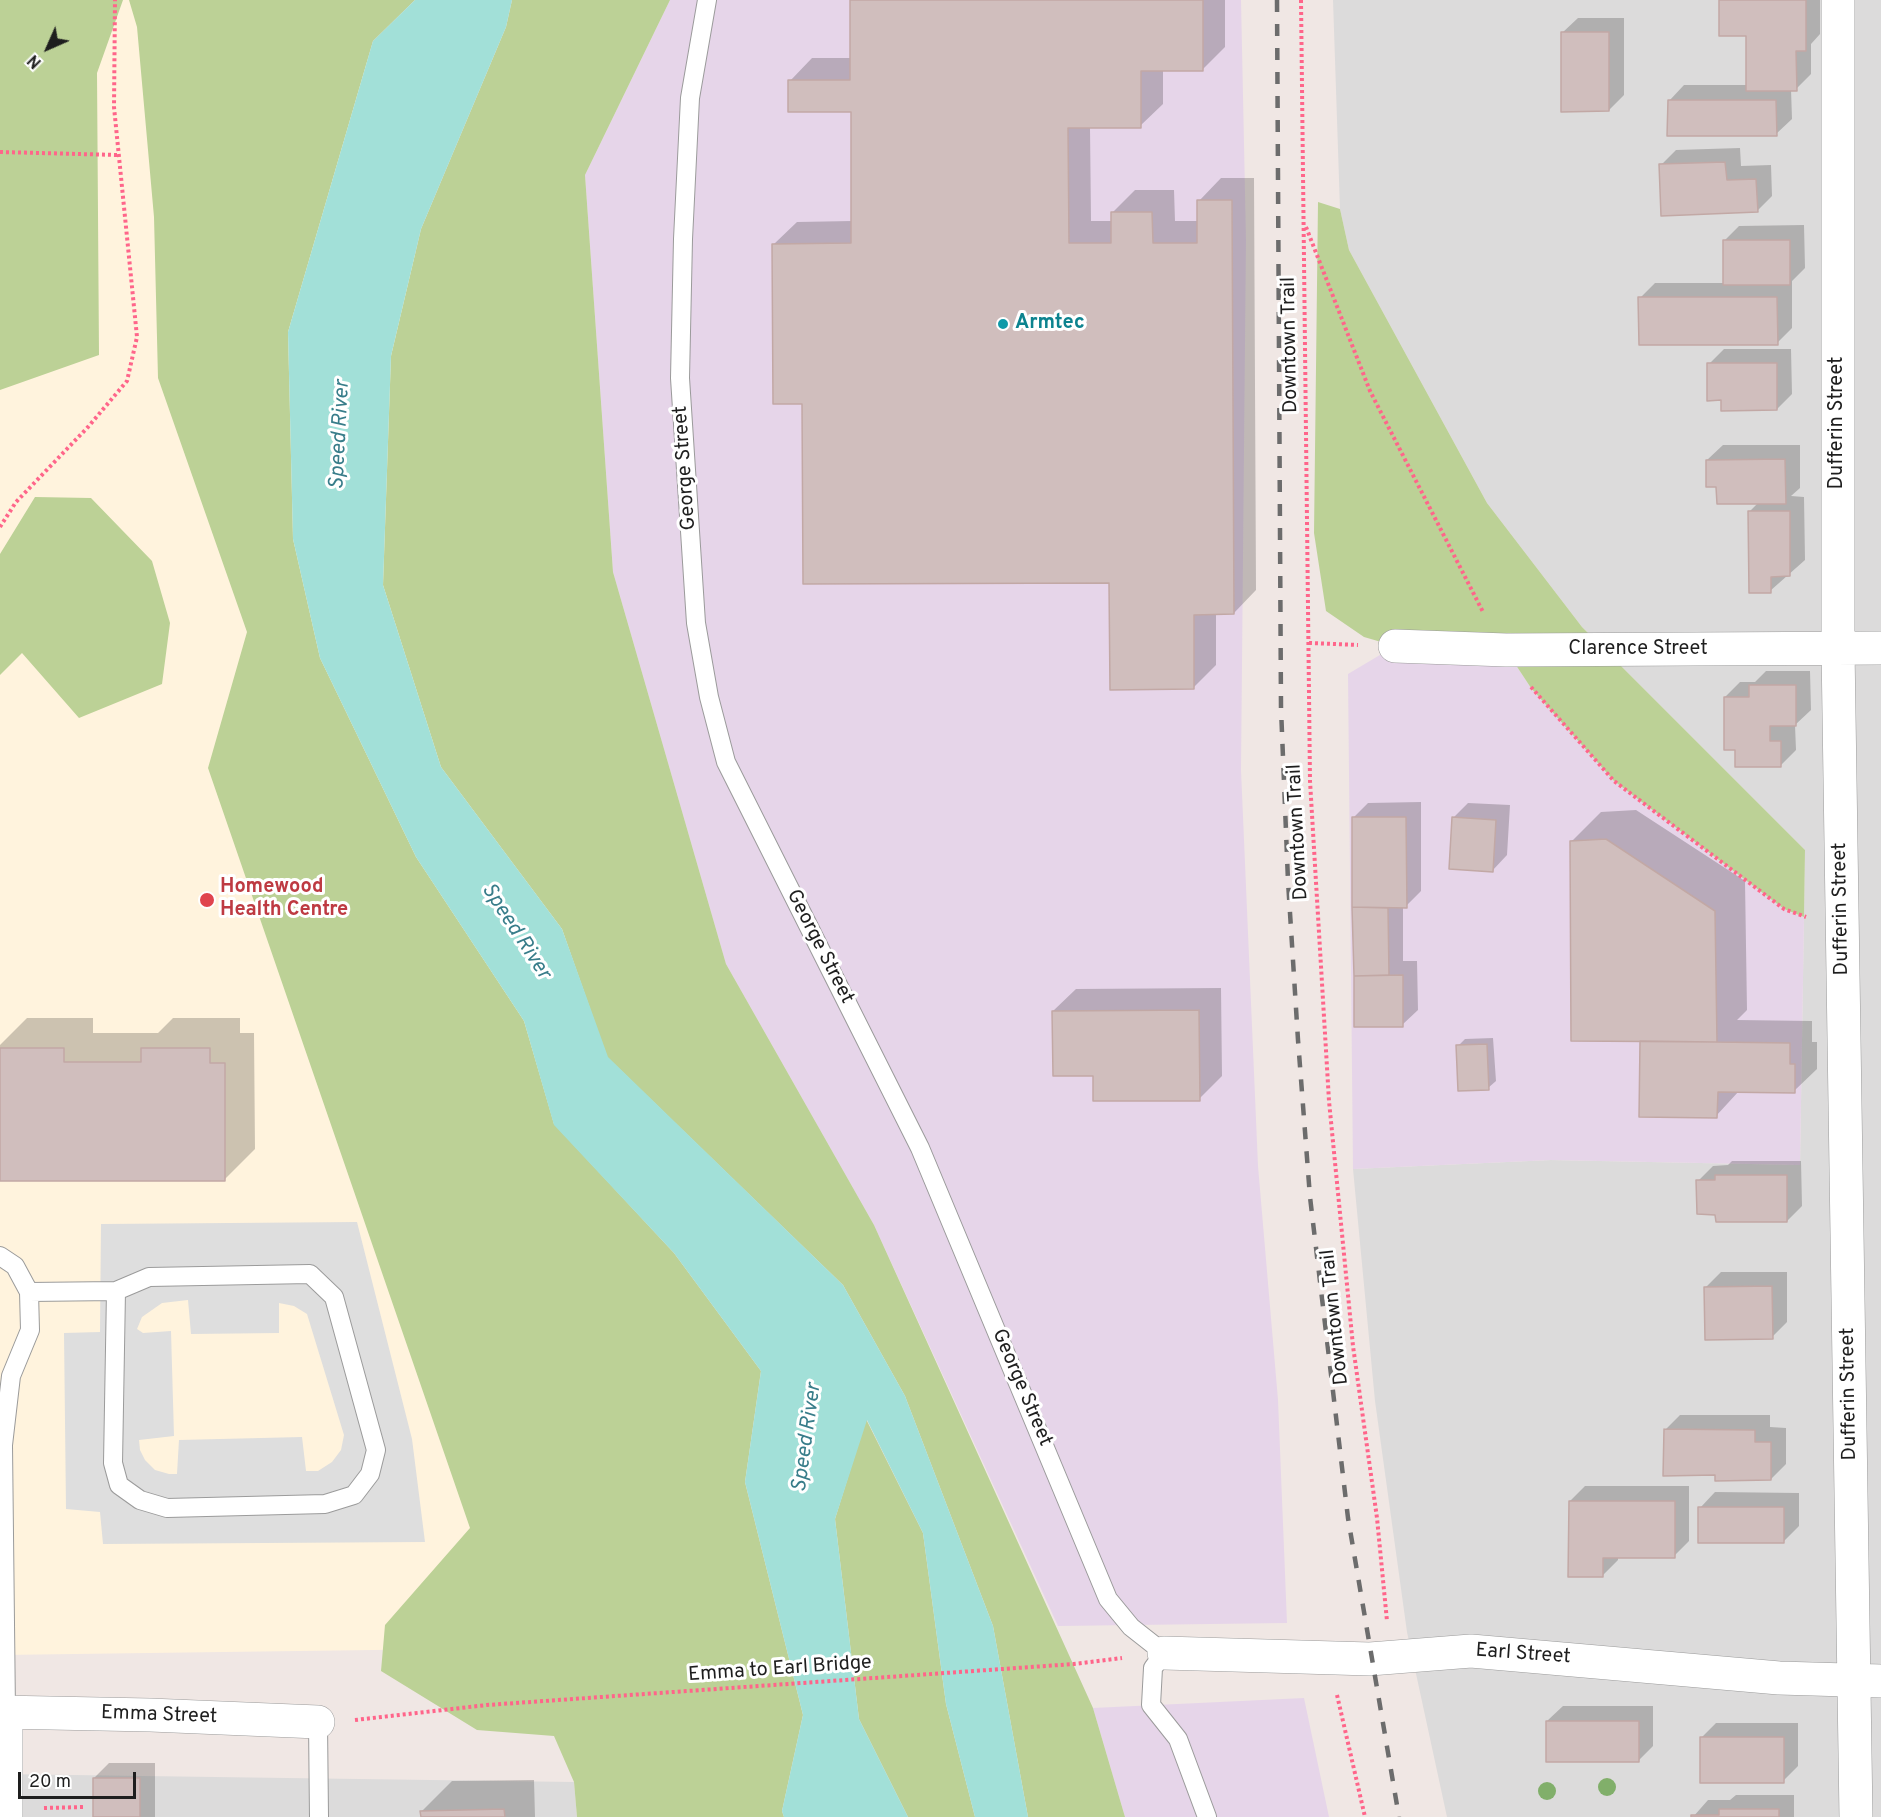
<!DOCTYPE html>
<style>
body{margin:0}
#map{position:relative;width:1881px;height:1817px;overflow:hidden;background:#f0e7e4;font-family:Overpass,sans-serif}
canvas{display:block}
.north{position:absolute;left:18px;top:18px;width:60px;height:60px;-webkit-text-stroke:4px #fff;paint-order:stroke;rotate:225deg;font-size:16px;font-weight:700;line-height:24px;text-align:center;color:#1e1e1e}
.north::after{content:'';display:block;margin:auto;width:21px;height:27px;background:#1e1e1e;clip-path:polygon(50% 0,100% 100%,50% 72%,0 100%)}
.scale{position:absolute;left:18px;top:1772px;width:118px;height:27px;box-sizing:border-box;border:3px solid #1e1e1e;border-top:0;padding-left:8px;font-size:18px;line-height:21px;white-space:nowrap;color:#1e1e1e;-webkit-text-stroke:4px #fff;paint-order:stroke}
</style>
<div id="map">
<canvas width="1881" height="1817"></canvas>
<div class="north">N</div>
<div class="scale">20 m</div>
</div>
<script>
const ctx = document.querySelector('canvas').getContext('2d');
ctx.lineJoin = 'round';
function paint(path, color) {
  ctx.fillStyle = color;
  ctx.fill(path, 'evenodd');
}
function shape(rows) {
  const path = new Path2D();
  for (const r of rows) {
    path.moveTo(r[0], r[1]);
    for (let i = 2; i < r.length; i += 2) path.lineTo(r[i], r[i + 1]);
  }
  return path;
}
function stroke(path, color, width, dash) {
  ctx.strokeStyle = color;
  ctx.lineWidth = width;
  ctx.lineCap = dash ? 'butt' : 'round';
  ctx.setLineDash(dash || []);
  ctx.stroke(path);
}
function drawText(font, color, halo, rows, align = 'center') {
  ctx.font = font + ' Overpass,sans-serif';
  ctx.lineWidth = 6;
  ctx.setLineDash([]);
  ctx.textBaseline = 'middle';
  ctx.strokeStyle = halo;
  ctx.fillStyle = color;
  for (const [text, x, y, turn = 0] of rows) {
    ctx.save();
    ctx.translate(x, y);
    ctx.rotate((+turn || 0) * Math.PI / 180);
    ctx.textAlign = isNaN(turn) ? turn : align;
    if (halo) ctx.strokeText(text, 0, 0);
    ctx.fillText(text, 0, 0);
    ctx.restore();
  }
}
paint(shape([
 [1333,0,1881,0,1881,1817,1447,1817,1407,1632,1375,1401,1353,1169,1551,1160,1800,1165,1805,850,1582,627,1487,503,1349,250,1340,209],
 [0,1774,574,1782,577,1817,0,1817]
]), '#dcdbdb');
paint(shape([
 [670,0,1241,0,1246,240,1241,770,1258,1166,1278,1400,1287,1623,1058,1626,874,1225,726,964,613,572,585,175],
 [1395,646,1506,650,1531,688,1614,781,1784,909,1804,917,1800,1165,1551,1160,1353,1169,1348,674],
 [1304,1698,1329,1817,1125,1817,1093,1708]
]), '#e6d5e9');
paint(shape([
 [0,0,355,0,747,1645,0,1655]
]), '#fff3dd');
paint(shape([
 [0,0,123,0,97,73,99,355,0,390],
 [129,0,415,0,373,41,288,332,293,539,320,658,416,857,524,1021,554,1124,674,1253,761,1371,745,1482,803,1715,782,1811,784,1817,577,1817,574,1782,554,1736,477,1730,381,1671,385,1625,470,1528,208,768,247,632,158,378,154,217,137,27],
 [512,0,670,0,585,175,613,572,726,964,874,1225,1093,1708,1125,1817,1028,1817,993,1626,905,1396,843,1285,607,1057,562,929,441,767,383,585,391,356,421,229,506,27],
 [1318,202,1340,209,1349,250,1487,503,1582,627,1805,850,1804,917,1784,909,1614,781,1531,688,1506,650,1395,646,1364,637,1326,611,1314,533],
 [35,497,91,498,152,561,170,623,162,684,79,718,22,653,0,675,0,554],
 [866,1419,923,1533,946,1704,975,1817,908,1817,859,1719,835,1519]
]), '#bcd196');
paint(shape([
 [357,1222,412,1439,425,1542,103,1544,100,1512,66,1509,64,1333,100,1332,101,1224],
 [188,1300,191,1334,279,1333,279,1303,294,1306,307,1314,344,1435,341,1450,332,1462,318,1471,306,1471,302,1437,179,1440,177,1474,169,1474,155,1470,145,1460,140,1450,139,1440,174,1436,171,1331,143,1333,137,1329,142,1317,162,1303]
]), '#dedede');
paint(shape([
 [415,0,512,0,506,27,421,229,391,356,383,585,441,767,562,929,608,1057,843,1285,905,1396,993,1626,1028,1817,975,1817,946,1704,923,1533,867,1420,835,1519,859,1719,908,1817,784,1817,782,1811,803,1715,745,1482,761,1371,674,1253,554,1125,524,1021,416,857,320,658,293,539,288,332,373,41]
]), '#a2e0d8');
paint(shape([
 [852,0,1225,0,1225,47,1202,70,1163,70,1163,104,1140,126,1090,127,1091,221,1113,221,1113,212,1135,190,1174,190,1175,221,1199,221,1199,201,1221,178,1254,178,1256,590,1234,613,1216,613,1216,665,1193,688,1110,581,803,403,774,244,797,222,852,221,852,110,790,81,812,58,851,58],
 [1720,0,1820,0,1820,34,1811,44,1811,74,1796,89,1791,89,1792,119,1776,134,1669,101,1684,85,1747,85,1747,34],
 [1578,18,1624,18,1624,95,1609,110,1562,33],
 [1740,148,1741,166,1771,165,1772,196,1757,211,1661,165,1676,150],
 [1804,225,1805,268,1792,281,1792,328,1777,343,1640,298,1655,283,1724,283,1724,241,1739,226],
 [1724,349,1791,349,1792,394,1777,409,1722,399,1709,364],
 [1723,445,1800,445,1800,488,1791,496,1804,497,1805,560,1770,591,1749,512,1758,503,1718,485,1707,460],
 [1766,671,1810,671,1811,710,1795,725,1796,750,1781,765,1737,749,1725,697,1740,682,1755,682],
 [1421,802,1421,891,1406,906,1403,906,1403,961,1417,961,1418,1010,1402,1025,1355,1025,1353,818,1368,803],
 [1468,803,1510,805,1507,855,1492,871,1453,818],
 [1636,810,1745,881,1747,1010,1737,1020,1812,1021,1812,1042,1817,1042,1817,1069,1794,1091,1739,1091,1716,1116,1641,1040,1571,842,1601,812],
 [1221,988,1222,1076,1199,1099,1094,1074,1053,1011,1076,989],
 [27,1018,93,1018,93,1033,158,1033,173,1018,240,1018,240,1033,254,1033,255,1149,225,1179,0,1179,0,1045],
 [1493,1038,1496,1081,1488,1088,1458,1046,1465,1039],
 [1732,1161,1801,1161,1802,1206,1787,1221,1717,1213,1698,1181,1713,1166,1728,1165],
 [1721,1272,1787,1272,1787,1322,1772,1337,1706,1287],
 [1680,1415,1770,1415,1770,1427,1786,1428,1786,1464,1771,1479,1716,1474,1665,1430],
 [1585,1486,1689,1486,1689,1541,1674,1556,1618,1556,1618,1560,1603,1575,1570,1501],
 [1715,1492,1799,1493,1799,1526,1784,1541,1700,1508],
 [1563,1706,1653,1706,1653,1746,1638,1761,1547,1721],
 [1716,1723,1798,1723,1798,1766,1783,1781,1701,1738],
 [109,1763,155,1763,155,1817,94,1817,94,1778],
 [534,1780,535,1817,422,1817,422,1811,452,1781],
 [1736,1795,1794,1795,1794,1817,1693,1817,1708,1800,1730,1800]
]), '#0003');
const building = shape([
 [850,0,1203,0,1203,71,1141,71,1141,128,1068,128,1069,243,1111,243,1111,212,1152,212,1153,243,1197,243,1197,200,1232,200,1234,614,1194,615,1194,689,1110,690,1109,583,803,584,802,404,773,404,772,244,851,243,851,112,788,112,788,80,850,80,850,0],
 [1719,0,1806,0,1806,51,1796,51,1797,91,1746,91,1746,36,1719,36,1719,0],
 [1561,32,1609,32,1609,111,1561,112,1561,32],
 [1668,100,1776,100,1777,136,1667,136,1668,100],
 [1725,162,1727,180,1756,179,1758,212,1661,216,1659,164,1725,162],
 [1723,240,1790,240,1790,285,1723,285,1723,240],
 [1638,297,1777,297,1778,345,1639,345,1638,297],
 [1707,363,1777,363,1777,410,1721,411,1721,400,1707,401,1707,363],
 [1785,459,1786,504,1717,504,1716,487,1706,487,1706,460,1785,459],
 [1748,511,1790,511,1790,576,1771,577,1771,593,1749,593,1748,511],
 [1749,685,1796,685,1796,726,1770,726,1770,741,1781,741,1781,767,1735,767,1735,750,1724,750,1724,697,1749,697,1749,685],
 [1352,817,1406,817,1407,908,1352,907,1352,817],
 [1452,817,1496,820,1493,872,1449,869,1452,817],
 [1606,839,1715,911,1717,1042,1571,1041,1570,841,1606,839],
 [1352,907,1388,908,1389,975,1354,976,1352,907],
 [1403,975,1403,1027,1354,1027,1354,976,1403,975],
 [1199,1010,1200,1101,1093,1101,1093,1076,1053,1076,1052,1011,1199,1010],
 [1640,1041,1790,1043,1790,1064,1795,1064,1795,1093,1718,1092,1717,1118,1639,1117,1640,1041],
 [1487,1044,1489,1090,1458,1091,1456,1045,1487,1044],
 [0,1048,64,1048,64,1062,141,1062,141,1048,210,1048,210,1063,225,1063,225,1181,0,1181,0,1048],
 [1715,1175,1787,1175,1787,1222,1716,1222,1715,1215,1697,1214,1696,1180,1715,1180,1715,1175],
 [1772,1286,1773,1339,1705,1340,1704,1287,1772,1286],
 [1664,1429,1755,1430,1755,1442,1771,1442,1771,1480,1715,1481,1715,1475,1663,1476,1664,1429],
 [1569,1501,1675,1501,1675,1558,1603,1558,1603,1577,1568,1577,1569,1501],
 [1698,1507,1784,1507,1784,1543,1698,1543,1698,1507],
 [1546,1721,1639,1721,1639,1762,1546,1762,1546,1721],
 [1700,1737,1784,1737,1784,1783,1700,1783,1700,1737],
 [93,1778,140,1778,140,1817,93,1817,93,1778],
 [504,1809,505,1817,421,1817,420,1811,504,1809],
 [1719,1809,1779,1809,1779,1817,1691,1817,1691,1815,1719,1815,1719,1809]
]);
paint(building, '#d0bebd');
stroke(building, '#c2a8a5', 1.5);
const lane = shape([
 [707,0,690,98,683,239,680,378,696,623,709,697,726,762,920,1148,1108,1599,1131,1627,1164,1653,1153,1668,1151,1705,1178,1739,1207,1817],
 [0,1256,15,1266,29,1292,30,1330,11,1376,3,1445,6,1712],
 [29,1292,116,1291,149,1277,310,1274,334,1297,376,1450,370,1474,354,1495,325,1504,167,1508,140,1500,119,1485,113,1463,116,1291],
 [318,1722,319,1817]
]);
const street = shape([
 [1838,0,1838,649,1856,1817],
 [1395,646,1506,650,1881,648],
 [1164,1653,1370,1659,1471,1651,1779,1678,1881,1681],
 [0,1712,150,1715,318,1722],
 [6,1817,6,1712]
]);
stroke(lane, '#9b9b9b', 20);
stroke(street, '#9b9b9b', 34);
stroke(shape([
 [1301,0,1310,781,1329,1101,1353,1346,1377,1518,1387,1621],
 [0,152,118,155],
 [1306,227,1370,391,1483,612],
 [0,527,16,502,88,427,127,381,137,337,114,107,115,0],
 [1309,643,1358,645],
 [1531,687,1614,781,1784,909,1806,917],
 [1337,1695,1365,1817],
 [355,1720,487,1705,1074,1664,1122,1658],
 [44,1808,85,1807]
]), '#ff658a', 4, [3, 3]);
stroke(lane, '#fff', 18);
stroke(street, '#fff', 33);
stroke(shape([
 [1277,0,1281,708,1288,881,1298,1040,1310,1197,1348,1518,1399,1817]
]), '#6c6c6c', 4.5, [12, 12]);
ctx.fillStyle = '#81af6a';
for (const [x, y] of [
 [1607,1787],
 [1547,1791]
]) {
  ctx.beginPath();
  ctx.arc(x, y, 9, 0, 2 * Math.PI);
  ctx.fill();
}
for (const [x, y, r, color] of [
 [1003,324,6,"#0f9aa8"],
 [207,900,8,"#e0444e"]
]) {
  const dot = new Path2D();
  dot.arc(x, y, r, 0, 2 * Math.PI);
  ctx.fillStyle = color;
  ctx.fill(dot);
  stroke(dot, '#fff', 2);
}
drawText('bold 20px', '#0d838f', '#fff', [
 ["Armtec",1015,324]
], 'left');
drawText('20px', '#1e1e1e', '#fff', [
 ["Downtown Trail",1291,345,-91],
 ["Dufferin Street",1838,423,-90],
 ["George Street",686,468,-94],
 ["Clarence Street",1638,650],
 ["Downtown Trail",1299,832,-93],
 ["Dufferin Street",1842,909,-91],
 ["George Street",819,947,63],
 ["Downtown Trail",1336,1317,-96],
 ["George Street",1021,1388,67],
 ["Dufferin Street",1850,1394,-91],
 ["Earl Street",1523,1655,4],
 ["Emma to Earl Bridge",780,1670,-4],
 ["Emma Street",159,1716,2]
]);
drawText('bold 20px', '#be3a42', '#fff', [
 ["Homewood",220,888],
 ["Health Centre",220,911]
], 'left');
drawText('italic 21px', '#387d8a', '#fff', [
 ["Speed River",341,435,-87],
 ["Speed River",515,932,57],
 ["Speed River",808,1438,-82]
]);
</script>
